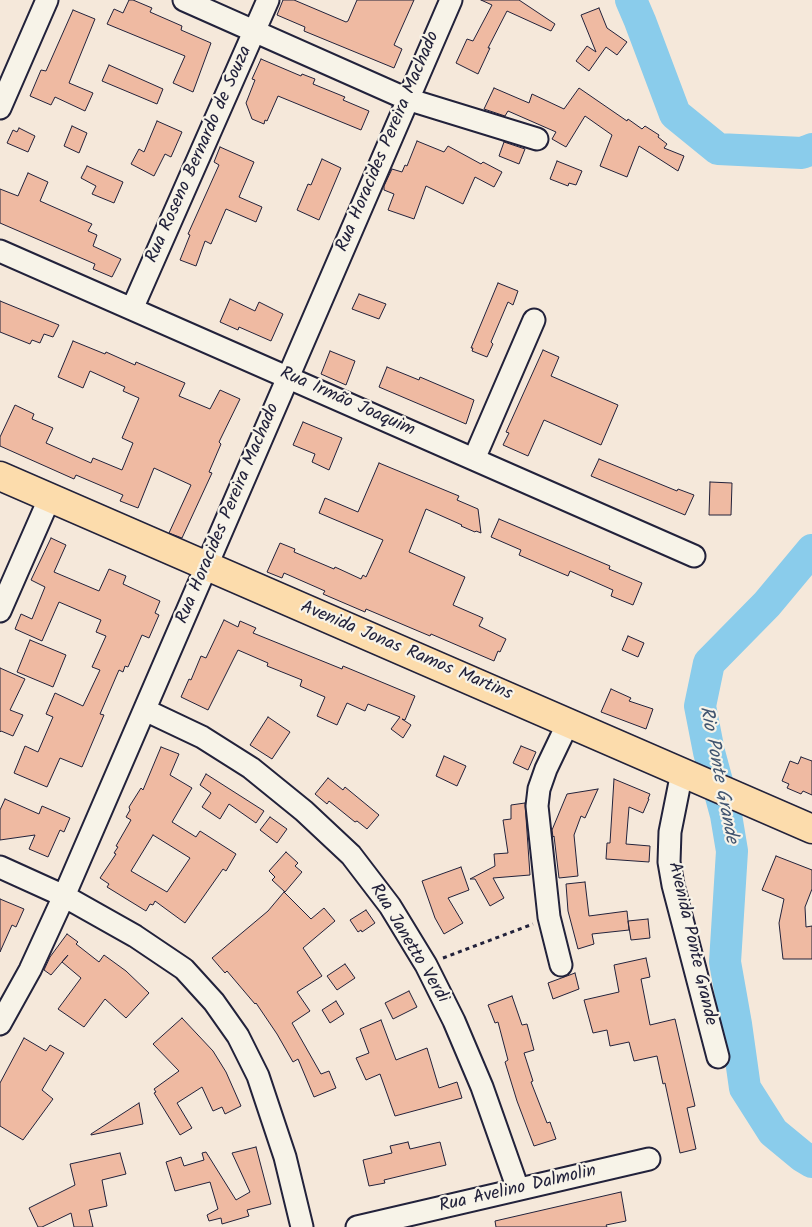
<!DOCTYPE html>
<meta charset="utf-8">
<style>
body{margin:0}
canvas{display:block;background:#f5e8da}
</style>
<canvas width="812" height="1227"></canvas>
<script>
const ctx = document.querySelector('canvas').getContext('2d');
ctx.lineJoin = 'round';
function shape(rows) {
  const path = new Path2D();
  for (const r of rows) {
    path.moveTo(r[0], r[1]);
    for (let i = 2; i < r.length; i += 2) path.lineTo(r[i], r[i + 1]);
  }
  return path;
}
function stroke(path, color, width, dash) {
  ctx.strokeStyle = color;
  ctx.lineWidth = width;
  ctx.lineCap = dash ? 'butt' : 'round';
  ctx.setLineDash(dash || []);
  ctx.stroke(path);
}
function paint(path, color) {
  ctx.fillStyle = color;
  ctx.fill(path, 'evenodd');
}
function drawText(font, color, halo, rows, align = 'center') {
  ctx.font = font + ' Kalam,sans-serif';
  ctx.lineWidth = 4.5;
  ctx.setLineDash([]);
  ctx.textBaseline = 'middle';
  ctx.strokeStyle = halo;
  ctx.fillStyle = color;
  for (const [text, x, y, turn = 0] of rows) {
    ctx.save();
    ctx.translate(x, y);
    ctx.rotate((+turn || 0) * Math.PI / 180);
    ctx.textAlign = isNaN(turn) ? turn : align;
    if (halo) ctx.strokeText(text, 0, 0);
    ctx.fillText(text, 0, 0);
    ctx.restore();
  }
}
stroke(shape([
 [631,0,640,21,675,114,718,149,802,153,812,149],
 [812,550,767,604,709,663,700,706,709,752,726,815,732,851,725,962,736,1024,745,1088,773,1132,802,1156,812,1162]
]), '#8acceb', 32);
const building = shape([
 [129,0,133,0,152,8,150,12,182,26,181,30,211,43,193,92,173,83,185,56,107,24,114,9,123,13,129,0],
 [283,0,294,0,346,22,348,21,357,0,414,0,394,45,402,49,394,68,304,31,305,27,277,15,283,0],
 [481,0,519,0,555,24,551,31,507,11,488,48,490,48,478,74,456,63,467,39,473,41,492,5,481,0],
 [599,8,607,28,627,42,617,55,606,47,589,71,576,61,587,46,596,52,581,15,599,8],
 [73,10,95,19,69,83,93,93,85,111,55,97,51,105,30,96,41,70,46,71,73,10],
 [261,59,301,76,302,74,315,79,313,84,345,97,343,100,369,111,361,130,278,96,267,121,265,120,264,124,252,119,246,103,255,80,252,79,261,59],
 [109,65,163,89,157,104,102,81,109,65],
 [494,88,529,103,532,94,564,109,579,88,627,121,628,119,642,129,645,126,659,135,658,137,667,144,664,148,684,156,678,171,639,146,627,177,600,166,612,135,585,116,566,147,552,139,556,132,508,111,505,116,484,109,494,88],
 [157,121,182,132,171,157,165,154,154,176,131,164,139,149,144,152,157,121],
 [72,126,87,133,79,153,64,146,72,126],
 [19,128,35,136,28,152,7,143,13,130,17,132,19,128],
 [417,141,444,152,448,146,481,164,483,162,502,172,494,187,475,177,463,204,426,186,414,219,388,210,394,194,384,190,384,186,392,169,402,172,405,165,407,166,417,141],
 [504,142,525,149,519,164,499,156,504,142],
 [220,147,254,162,239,197,262,207,256,222,226,209,211,244,205,241,196,266,180,260,190,235,188,234,219,165,214,162,220,147],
 [322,159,341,168,319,220,297,210,308,184,311,185,322,159],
 [557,161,582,171,576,185,569,183,568,186,550,179,557,161],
 [87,166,123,182,114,203,92,194,96,186,81,178,87,166],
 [28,173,48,182,40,201,92,224,88,231,97,235,93,246,121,259,112,277,93,269,95,264,0,223,0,189,18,196,28,173],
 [498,283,518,291,513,305,508,302,491,342,493,344,487,357,472,351,473,348,471,348,498,283],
 [359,294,386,304,379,319,352,309,359,294],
 [230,299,255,311,259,302,283,314,271,341,239,327,238,330,220,322,230,299],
 [0,301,59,325,53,337,44,334,40,343,32,340,30,344,0,332,0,301],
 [73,341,105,354,106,352,135,365,136,362,185,383,179,396,210,409,220,390,240,399,219,442,221,444,209,472,212,473,182,538,169,533,191,485,154,468,138,508,120,501,123,495,76,475,74,479,0,446,0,437,15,405,34,414,32,419,53,428,46,443,91,463,93,458,122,470,133,443,122,438,139,398,123,391,125,387,90,371,83,388,58,377,73,341],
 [543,350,559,357,551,376,618,405,601,445,544,420,528,456,503,445,509,433,506,432,543,350],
 [330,351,355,361,346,385,321,374,330,351],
 [387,367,419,380,420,377,474,400,466,424,379,387,387,367],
 [303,422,342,438,329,470,312,462,315,454,293,445,303,422],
 [599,459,677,491,678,489,694,495,685,515,591,476,599,459],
 [379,463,459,496,457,500,478,509,481,533,476,531,475,532,461,526,462,525,426,509,409,552,465,577,453,605,483,618,479,626,506,639,500,652,498,651,494,661,431,634,430,636,366,609,365,612,323,594,325,591,284,573,282,578,267,572,280,543,295,549,294,552,334,569,335,567,361,579,363,575,366,577,383,540,319,513,325,498,358,512,379,463],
 [710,482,732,483,731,515,709,515,710,482],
 [499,519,610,566,609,569,642,583,633,605,611,596,613,590,570,571,568,576,519,555,521,550,491,537,499,519],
 [51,538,66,545,54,572,99,591,109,569,126,576,123,584,160,601,155,613,159,615,149,638,142,635,128,667,125,666,123,672,119,670,100,714,104,715,82,767,60,758,47,787,14,773,25,746,38,752,53,717,46,714,55,693,83,706,100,670,92,667,106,636,96,632,101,620,59,602,42,641,15,629,21,614,32,619,45,587,31,580,51,538],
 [224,620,238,627,240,621,256,628,253,633,342,669,343,666,415,696,405,720,402,719,411,725,403,738,391,729,400,717,368,704,365,711,347,703,337,725,317,716,325,697,300,686,302,680,267,666,268,663,238,650,208,710,181,697,189,679,191,680,201,656,206,658,224,620],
 [628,636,644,643,638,657,622,650,628,636],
 [30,640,66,655,53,687,17,672,30,640],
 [0,668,25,679,10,710,23,715,13,736,1,731,0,732,0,668],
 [611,689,631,698,629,701,653,709,646,729,601,712,611,689],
 [268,717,290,732,272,759,250,745,268,717],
 [521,746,536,752,528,770,513,763,521,746],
 [161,747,179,754,170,775,192,788,172,822,196,837,200,831,236,854,226,871,223,869,185,923,155,901,153,905,150,904,146,911,107,887,109,884,100,878,116,854,114,853,118,847,116,846,131,820,126,817,130,810,129,807,141,788,143,790,161,747],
 [153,835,190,858,167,892,131,871,153,835],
 [444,756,466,766,457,786,436,776,444,756],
 [801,757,812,761,812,795,803,791,801,794,787,788,789,784,782,781,790,761,798,764,801,757],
 [206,774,264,811,256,823,229,804,220,819,202,807,211,793,200,785,206,774],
 [328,778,343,790,345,787,379,815,367,829,357,821,355,822,329,801,327,804,315,794,328,778],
 [614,779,650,794,648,799,649,799,643,813,629,807,626,844,650,846,649,862,606,859,607,843,610,843,614,779],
 [598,789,585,818,581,816,574,835,578,876,559,878,554,836,553,837,552,830,567,794,598,789],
 [5,799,39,814,42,806,70,818,64,832,60,830,48,857,29,849,35,835,0,840,0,810,5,799],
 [525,803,530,875,493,878,504,898,490,906,475,879,470,879,495,866,494,854,508,853,503,820,511,819,511,805,525,803],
 [270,817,287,829,277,843,260,830,270,817],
 [286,852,298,863,295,866,302,872,285,892,272,880,275,877,269,871,286,852],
 [776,856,812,870,812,889,805,907,806,927,812,926,812,959,783,959,779,923,784,899,762,890,776,856],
 [461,867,469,890,448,898,463,923,444,934,435,918,422,881,461,867],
 [585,882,589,916,627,911,629,930,592,934,594,944,578,949,568,911,566,884,585,882],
 [284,892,311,919,324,908,335,921,303,948,322,976,297,992,310,1011,292,1023,321,1074,329,1071,336,1088,314,1097,298,1059,293,1062,277,1034,256,1003,255,1004,227,971,225,973,212,958,268,911,284,892],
 [0,899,24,909,16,927,12,925,0,952,0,899],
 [366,910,375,923,362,932,361,930,358,932,350,920,366,910],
 [648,919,650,938,631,940,628,921,648,919],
 [67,934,78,942,76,944,99,962,104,955,126,971,149,993,126,1018,105,999,84,1027,58,1009,81,978,62,962,68,955,51,975,44,970,50,957,67,934],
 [646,958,650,977,641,979,650,1025,675,1019,695,1106,687,1108,696,1149,680,1153,665,1083,663,1084,657,1056,634,1061,629,1042,610,1046,607,1030,593,1033,584,1000,619,992,614,965,646,958],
 [345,964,355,978,337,990,327,976,345,964],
 [575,973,579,989,553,999,548,983,575,973],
 [409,991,417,1007,393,1019,385,1003,409,991],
 [512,996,522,1025,527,1024,534,1050,524,1053,533,1081,531,1082,547,1123,550,1122,556,1139,534,1146,517,1101,505,1062,508,1060,498,1022,495,1023,488,1005,512,996],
 [336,1001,344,1014,330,1023,322,1010,336,1001],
 [182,1018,213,1051,226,1072,241,1106,225,1114,222,1107,213,1111,202,1087,177,1103,192,1128,180,1135,154,1093,156,1092,154,1089,179,1071,153,1044,182,1018],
 [381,1020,396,1060,427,1048,439,1088,457,1082,462,1098,395,1116,380,1074,366,1080,356,1058,369,1053,360,1029,381,1020],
 [24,1038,46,1051,50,1045,64,1053,42,1090,53,1099,23,1140,0,1126,0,1083,24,1038],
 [139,1103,143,1124,91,1135,91,1134,139,1103],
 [408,1142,410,1149,440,1142,446,1165,384,1180,385,1183,369,1186,363,1160,392,1153,390,1146,408,1142],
 [256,1147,271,1204,247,1210,249,1216,222,1224,221,1218,209,1221,207,1215,218,1209,210,1182,175,1191,166,1162,181,1157,184,1166,204,1160,202,1153,206,1152,236,1200,250,1192,232,1153,256,1147],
 [120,1153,126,1174,102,1180,107,1206,89,1210,93,1227,74,1227,71,1213,42,1227,38,1227,29,1208,75,1185,70,1164,120,1153],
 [621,1192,626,1221,606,1225,607,1227,496,1227,495,1221,621,1192]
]);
paint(building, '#efbaa2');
stroke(building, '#22223b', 1);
const minor = shape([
 [184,0,407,99,537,139],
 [0,108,47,0],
 [0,251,694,556],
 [132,309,268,0],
 [474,459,534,320],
 [0,611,50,497],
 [145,710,202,737,251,768,304,811,351,855,390,906,426,965,454,1021,482,1087,518,1189],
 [682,772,670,832,669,862,673,885,718,1057],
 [0,867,64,896,135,936,184,969,214,1002,238,1036,258,1076,285,1157,302,1227],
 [561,965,549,917,537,806,539,789,546,769,568,723],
 [0,1024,30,970,64,896,451,0],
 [357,1227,649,1159]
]);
const major = shape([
 [0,476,812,829]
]);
stroke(minor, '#22223b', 25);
stroke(major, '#22223b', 31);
stroke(shape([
 [443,958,533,924]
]), '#22223b', 3, [4, 4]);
stroke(minor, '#f7f3e8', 21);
stroke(major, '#fcdcac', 28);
drawText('18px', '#22223b', '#f7f3e8', [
 ["Rua Horacides Pereira Machado",389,142,-67],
 ["Rua Roseno Bernardo de Souza",200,155,-66],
 ["Rua Irmão Joaquim",347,403,24],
 ["Rua Horacides Pereira Machado",229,514,-67],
 ["Avenida Jonas Ramos Martins",406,652,23],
 ["Rua Janetto Verdi",408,944,59],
 ["Avenida Ponte Grande",691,944,77],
 ["Rua Avelino Dalmolin",518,1190,-13]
]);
drawText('italic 19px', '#415570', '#f7f3e8', [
 ["Rio Ponte Grande",717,775,79]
]);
</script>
